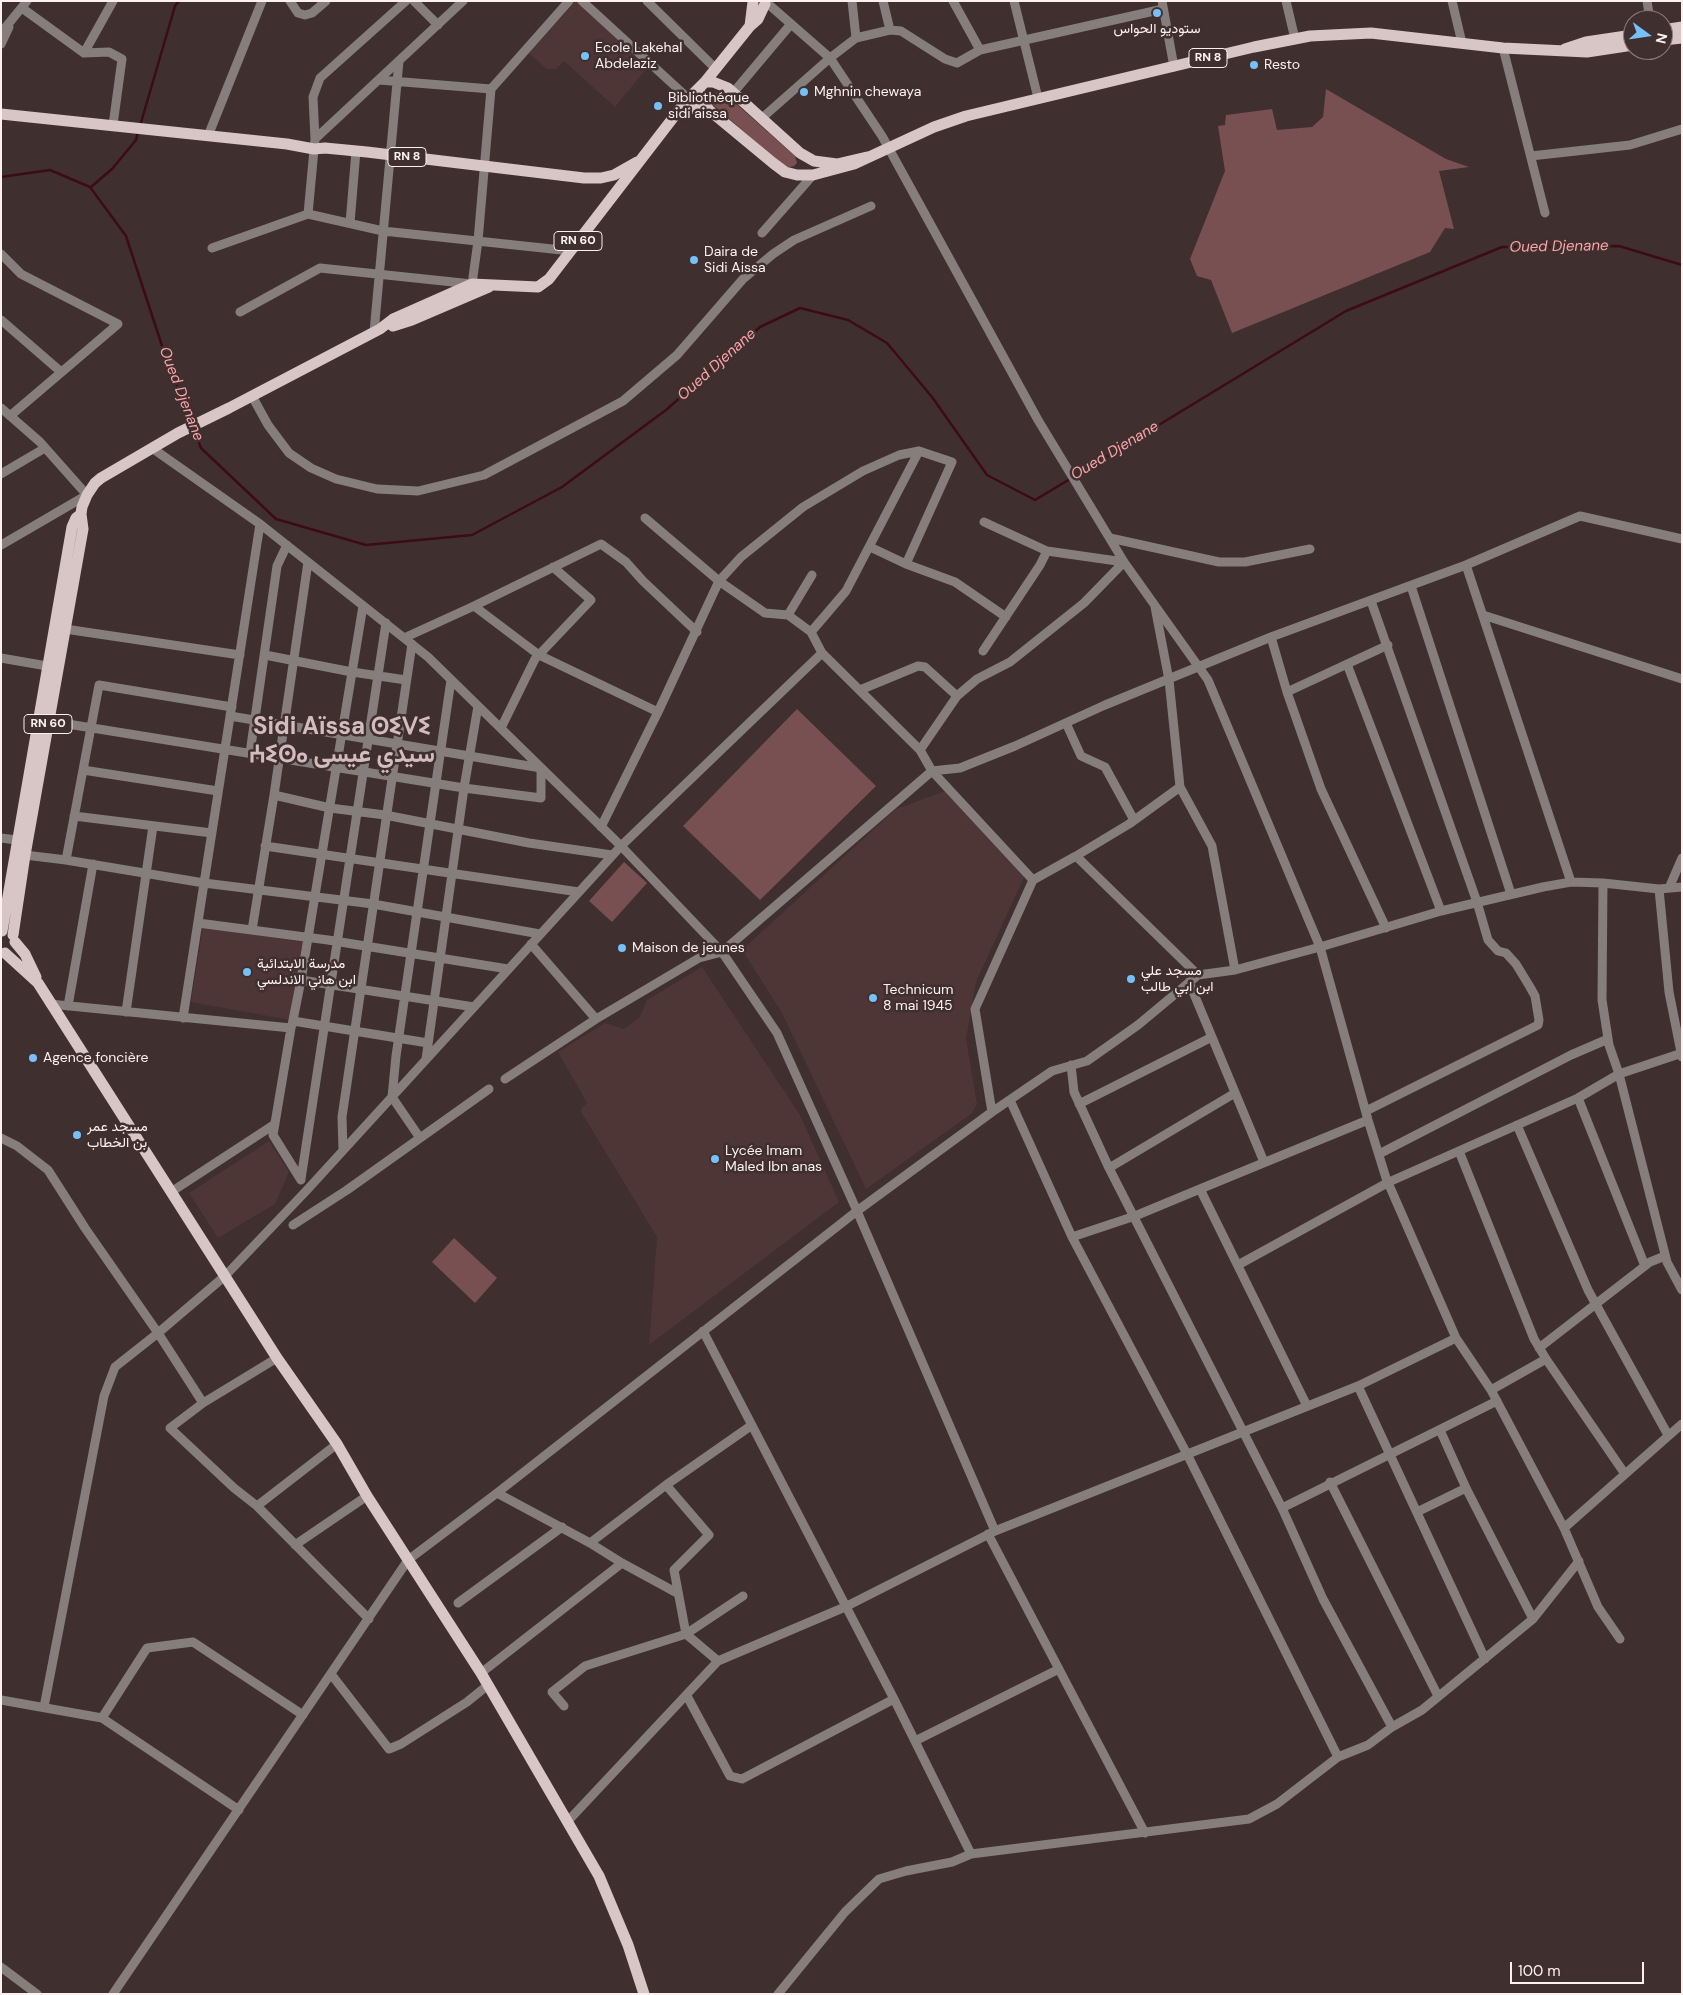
<!DOCTYPE html>
<meta charset="utf-8">
<style>
body{margin:0}
#map{position:relative;width:1683px;height:1995px;overflow:hidden;background:#402f2f;font-family:"DM Sans",sans-serif}
canvas{display:block}
.frame{position:absolute;inset:0;border:2px solid #fcf0f0;pointer-events:none}
.north{position:absolute;left:1623px;top:10px;width:50px;height:50px;box-sizing:border-box;background:#402f2f;border:1px solid #8b7c7c;border-radius:50%;rotate:104deg;font-size:14px;font-weight:700;line-height:20px;text-align:center;color:#fcf0f0}
.north::after{content:'';display:block;margin:auto;width:18px;height:22px;background:#76c0f7;clip-path:polygon(50% 0,100% 100%,50% 72%,0 100%)}
.scale{position:absolute;left:1510px;top:1962px;width:134px;height:22px;box-sizing:border-box;border:2px solid #fcf0f0;border-top:0;padding-left:6px;font-size:15px;line-height:18px;white-space:nowrap;color:#fcf0f0;-webkit-text-stroke:4px #402f2f;paint-order:stroke}
</style>
<div id="map">
<canvas width="1683" height="1995"></canvas>
<div class="frame"></div>
<div class="north">N</div>
<div class="scale">100 m</div>
</div>
<script>
const ctx = document.querySelector('canvas').getContext('2d');
ctx.lineJoin = 'round';
function paint(path, color) {
  ctx.fillStyle = color;
  ctx.fill(path, 'evenodd');
}
function shape(rows) {
  const path = new Path2D();
  for (const r of rows) {
    path.moveTo(r[0], r[1]);
    for (let i = 2; i < r.length; i += 2) path.lineTo(r[i], r[i + 1]);
  }
  return path;
}
function stroke(path, color, width, dash) {
  ctx.strokeStyle = color;
  ctx.lineWidth = width;
  ctx.lineCap = dash ? 'butt' : 'round';
  ctx.setLineDash(dash || []);
  ctx.stroke(path);
}
function drawText(font, color, halo, rows, align = 'center') {
  ctx.font = font + ' "DM Sans",Vazirmatn,"Noto Sans Tifinagh",sans-serif';
  ctx.lineWidth = 5;
  ctx.setLineDash([]);
  ctx.textBaseline = 'middle';
  ctx.strokeStyle = halo;
  ctx.fillStyle = color;
  for (const [text, x, y, turn = 0] of rows) {
    ctx.save();
    ctx.translate(x, y);
    ctx.rotate((+turn || 0) * Math.PI / 180);
    ctx.textAlign = isNaN(turn) ? turn : align;
    if (halo) ctx.strokeText(text, 0, 0);
    ctx.fillText(text, 0, 0);
    ctx.restore();
  }
}
paint(shape([
 [576,1,648,67,615,107,564,61,556,69,546,69,529,53],
 [945,791,1025,875,976,982,966,1039,977,1104,971,1114,866,1189,782,1013,742,950,896,809],
 [203,927,304,942,290,1020,191,1002],
 [702,967,800,1115,839,1202,649,1345,657,1237,580,1110,587,1103,558,1052,605,1023,624,1029,640,1017,647,1000],
 [269,1141,289,1172,275,1204,218,1238,189,1193]
]), '#4e3536');
paint(shape([
 [1326,89,1446,159,1469,167,1439,171,1454,229,1445,228,1430,252,1232,333,1211,280,1197,276,1190,259,1225,171,1218,126,1225,125,1226,115,1272,109,1277,130,1312,127,1323,117],
 [717,92,724,93,795,156,797,163,794,166,787,168,783,165,712,104,711,96],
 [797,709,876,786,760,900,683,826],
 [624,862,647,883,612,922,589,901],
 [454,1238,497,1278,475,1303,432,1262]
]), '#785052');
stroke(shape([
 [140,126,175,6,179,1],
 [1,177,50,170,90,187,126,236,166,358,191,422],
 [91,187,112,169,136,140,138,131],
 [194,430,201,448,276,519,366,545,472,535,562,487,666,410,760,327,800,308,848,320,887,343,932,397,987,475,1035,500,1070,479],
 [1075,476,1346,311,1502,247,1619,246,1682,265]
]), '#3c0c14', 2.5);
stroke(shape([
 [290,1,298,13,305,15,312,13,326,1],
 [414,1,438,25],
 [582,1,688,98],
 [647,1,716,69],
 [852,1,856,38],
 [883,1,890,30],
 [953,1,980,50],
 [1014,1,1038,98],
 [1162,1,1174,67],
 [1286,1,1295,39],
 [1452,1,1462,43],
 [1647,1,1650,20],
 [766,2,830,58,882,136,1038,420,1124,562,1208,680,1320,947,1368,1120,1386,1178,1456,1338,1491,1390,1564,1528,1598,1607,1620,1639],
 [22,8,84,53,109,52,122,59,113,125],
 [1,33,27,1],
 [1,44,9,27],
 [1503,48,1545,213],
 [84,53,113,1],
 [379,80,491,89],
 [733,93,791,24],
 [762,118,830,58,856,38,890,30,901,31,945,59,957,63,980,50,1163,9],
 [208,136,262,1],
 [315,139,313,97,320,78,406,1],
 [1531,156,1630,145,1682,129],
 [308,214,315,139,463,1],
 [350,223,356,151],
 [762,233,813,175],
 [212,248,308,214,383,231,571,251],
 [1,254,21,274,118,324,10,416],
 [240,312,320,268,472,284,478,241,491,89,569,1],
 [1,320,60,371],
 [374,332,399,61],
 [252,396,268,425,289,453,311,468,336,479,377,489,418,491,484,475,623,401,677,355,743,279,773,254,794,240,871,206],
 [1,408,40,442,87,495,1,545],
 [152,448,260,524,428,657,621,846,722,952,777,1033,857,1211,995,1531],
 [1,474,45,448],
 [984,522,1047,551,1124,562],
 [1110,538,1219,562,1245,562,1310,549],
 [870,547,906,564,955,582,1006,617],
 [1466,565,1571,882],
 [1411,586,1511,894],
 [363,606,301,980,474,1007],
 [474,606,539,655,658,712,719,581,645,518],
 [1155,607,1169,680,1180,787],
 [788,615,812,575],
 [1483,615,1682,679],
 [65,629,240,655],
 [811,632,846,591,919,451],
 [1271,637,1287,692,1321,789,1386,928],
 [404,638,474,606,601,544,626,562,643,581,697,632],
 [983,651,1040,565,1047,551],
 [822,653,811,632,788,615,765,613,719,581,741,557,803,507,863,471,899,455,919,451,952,462,906,564],
 [265,655,352,672,406,680],
 [1,658,47,666],
 [1347,664,1441,911],
 [860,690,918,666,925,667,957,696],
 [1287,692,1388,645],
 [232,707,99,685,66,860,204,883,373,904,540,934],
 [49,721,464,788,541,798,541,768,230,716],
 [1066,723,1081,756,1105,767,1134,820],
 [501,728,535,659,591,600,553,567],
 [920,750,957,696,977,679,1010,662,1084,603,1124,562],
 [250,753,277,566,287,545],
 [83,770,218,791],
 [274,795,308,562],
 [74,816,212,833],
 [601,827,658,712],
 [1,838,17,840],
 [265,846,579,892],
 [25,855,66,860],
 [1076,856,1129,824,1180,787,1212,846,1235,970],
 [1603,883,1602,1000,1609,1045,1619,1074,1667,1262,1682,1290],
 [1669,888,1682,858],
 [1659,889,1669,992,1682,1057],
 [198,923,328,940,508,969],
 [252,930,274,795,330,808,385,815,529,843,612,855],
 [531,944,596,1019],
 [1189,982,1264,1162],
 [50,1004,291,1028,273,1135,301,1180],
 [68,1006,93,864],
 [126,1012,153,826],
 [183,1018,260,524],
 [293,1021,428,1043],
 [292,1025,301,980],
 [426,1059,464,788,478,706],
 [1071,1065,1074,1092,1109,1168,1282,1508,1323,1599,1392,1727],
 [505,1079,596,1019,699,958,722,952,932,771,960,768,1015,746,1105,705,1271,637,1466,565,1580,516,1682,539],
 [1578,1098,1645,1266],
 [1010,1100,1072,1237,1187,1454,1338,1757],
 [1079,1104,1212,1037],
 [1366,1111,1538,1025,1539,1020,1535,996,1530,987,1516,964,1506,953,1498,951,1488,940,1477,902,1371,601],
 [992,1112,1052,1071,1087,1061,1138,1025,1198,975,1235,970,1320,947,1441,911,1543,887,1571,882,1603,883,1659,889,1682,887],
 [1517,1125,1588,1290,1668,1435],
 [1,1138,17,1146,48,1170,85,1228,158,1333,203,1403],
 [420,1138,392,1097,396,1056,451,680],
 [343,1150,342,1117,412,644],
 [1459,1151,1534,1339,1546,1359,1625,1474],
 [1379,1154,1571,1055,1608,1039],
 [1109,1168,1235,1093],
 [301,1179,386,623],
 [171,1192,275,1124],
 [293,1225,347,1190,489,1089],
 [1072,1237,1135,1216,1200,1189],
 [1238,1265,1389,1182,1578,1098,1619,1074,1682,1053],
 [703,1331,894,1699,971,1854,1249,1819,1277,1804,1338,1757,1368,1745,1392,1727,1422,1710,1533,1619,1579,1561],
 [1539,1348,1650,1262,1665,1256],
 [277,1358,203,1403,170,1428,234,1488,257,1506,369,1619],
 [1358,1386,1485,1659],
 [1491,1390,1546,1359],
 [1307,1406,1200,1189,1368,1120],
 [1440,1430,1466,1488,1533,1619],
 [1330,1482,1438,1696],
 [666,1485,752,1425],
 [497,1493,590,1543,666,1485,709,1535,674,1570,686,1634,718,1661],
 [257,1506,337,1444],
 [1282,1508,1497,1401],
 [1417,1512,1466,1488],
 [1564,1528,1682,1424],
 [988,1534,1145,1833],
 [590,1543,622,1563],
 [295,1545,367,1496],
 [458,1603,562,1527],
 [481,1673,622,1563,677,1593],
 [331,1674,389,1749,401,1744,467,1702,488,1685],
 [687,1696,730,1776,742,1779,894,1699],
 [1,1700,102,1718,239,1810],
 [564,1706,552,1692,585,1666,686,1634,743,1596],
 [44,1707,104,1396,115,1367,158,1333,225,1276,307,1190,621,846,822,653,920,750,932,771,1033,880],
 [102,1718,147,1648,193,1642,303,1715],
 [915,1741,1059,1669],
 [568,1821,718,1661,845,1607,995,1531,1358,1386,1456,1338],
 [1,1967,37,1994],
 [113,1994,408,1560,497,1493,857,1211,992,1112,975,1009,1033,880,1076,856,1198,975],
 [778,1994,845,1912,879,1879,906,1871,952,1862,971,1854]
]), '#867d7d', 9);
stroke(shape([
 [750,26,753,2],
 [1663,30,1682,27],
 [1663,40,1682,38],
 [1565,49,1586,42,1633,35],
 [705,82,750,26,758,19,765,4],
 [1,114,287,144,314,149,325,148,367,152,584,178,601,178,614,175,637,162],
 [676,115,687,109,700,107,709,110],
 [867,157,837,164,814,161,800,153,728,88,713,82,705,82,699,88,700,97,709,110,773,163,785,172,797,175,813,175,854,164,934,127,966,116,1254,47,1310,36,1371,33,1503,48,1587,52,1633,45],
 [393,326,412,320,489,287],
 [2,931,72,527,76,518,81,514],
 [13,935,25,855,83,529,81,514,82,507,87,495,95,483,101,478,178,433,229,408,380,329,393,319,472,284,538,287,549,279,686,101,699,88],
 [15,942,25,954,36,977],
 [5,953,38,983,277,1358,337,1444,367,1496,481,1673,599,1876,628,1945,644,1994]
]), '#d8c5c5', 11);
for (const [x, y, r, color] of [
 [1157,13,5,"#76c0f7"],
 [585,56,5,"#76c0f7"],
 [1254,65,5,"#76c0f7"],
 [804,92,5,"#76c0f7"],
 [658,106,5,"#76c0f7"],
 [694,260,5,"#76c0f7"],
 [622,948,5,"#76c0f7"],
 [247,972,5,"#76c0f7"],
 [1131,979,5,"#76c0f7"],
 [873,998,5,"#76c0f7"],
 [33,1058,5,"#76c0f7"],
 [77,1135,5,"#76c0f7"],
 [715,1159,5,"#76c0f7"]
]) {
  const dot = new Path2D();
  dot.arc(x, y, r, 0, 2 * Math.PI);
  ctx.fillStyle = color;
  ctx.fill(dot);
  stroke(dot, '#402f2f', 2);
}
for (const [x, y, w] of [
 [1208,58,38],
 [407,157,38],
 [578,241,48],
 [48,724,48]
]) {
  const box = new Path2D();
  box.roundRect(x - w / 2, y - 9.5, w, 19, 4);
  ctx.fillStyle = '#402f2f';
  ctx.fill(box);
  stroke(box, '#fcf0f0', 1);
}
drawText('bold 12px', '#fcf0f0', null, [
 ["RN 8",1208,58],
 ["RN 8",407,157],
 ["RN 60",578,241],
 ["RN 60",48,724]
]);
drawText('14px', '#fcf0f0', '#402f2f', [
 ["ستوديو الحواس",1157,29,"center"],
 ["Ecole Lakehal",595,48],
 ["Abdelaziz",595,64],
 ["Resto",1264,65],
 ["Mghnin chewaya",814,92],
 ["Bibliothéque",668,98],
 ["sidi aissa",668,114],
 ["Daira de",704,252],
 ["Sidi Aissa",704,268],
 ["Maison de jeunes",632,948],
 ["مدرسة الابتدائية",257,964],
 ["ابن هاني الاندلسي",257,980],
 ["مسجد علي",1141,971],
 ["ابن ابي طالب",1141,987],
 ["Technicum",883,990],
 ["8 mai 1945",883,1006],
 ["Agence foncière",43,1058],
 ["مسجد عمر",87,1127],
 ["بن الخطاب",87,1143],
 ["Lycée Imam",725,1151],
 ["Maled Ibn anas",725,1167]
], 'left');
drawText('italic 15px', '#fba4a9', '#402f2f', [
 ["Oued Djenane",1559,247,-1],
 ["Oued Djenane",717,365,-42],
 ["Oued Djenane",181,394,69],
 ["Oued Djenane",1115,451,-31]
]);
drawText('bold 24px', '#d3bcbd', '#402f2f', [
 ["Sidi Aïssa ⵙⵉⴸⵉ",342,728],
 ["ⵄⵉⵙⴰ سيدي عيسى",342,756]
]);
</script>
